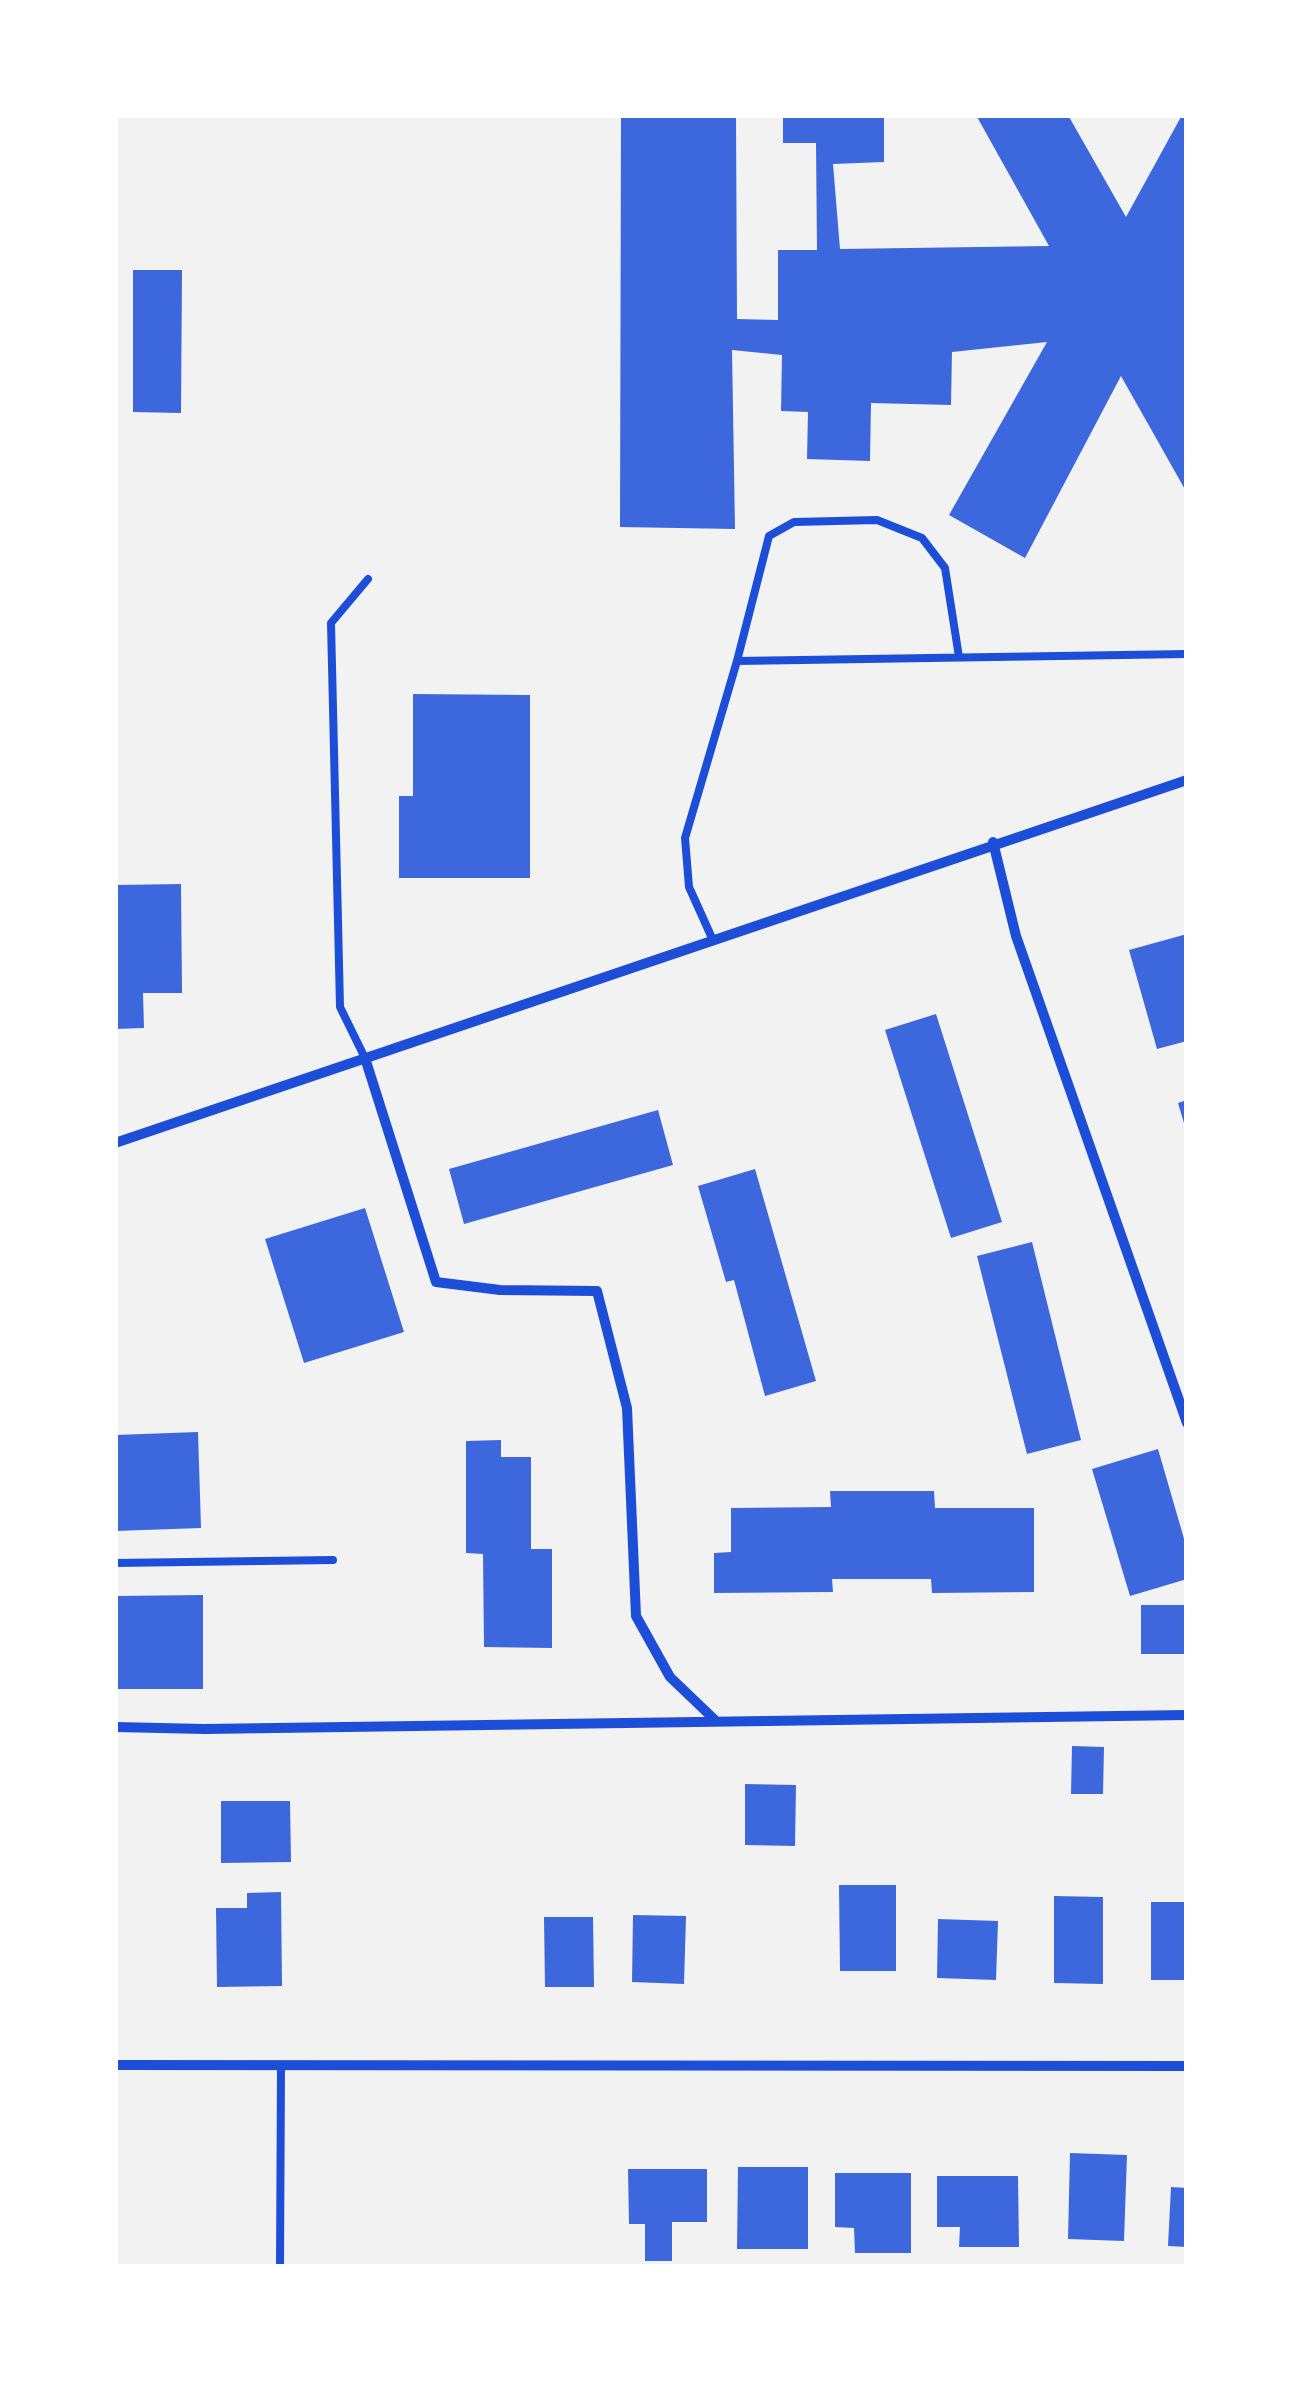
<!DOCTYPE html>
<style>
body{margin:0}
#map{position:relative;width:1302px;height:2382px;overflow:hidden;background:#f2f2f2;font-family:Overpass,sans-serif}
canvas{display:block}
.frame{position:absolute;inset:0;border:118px solid #fff;pointer-events:none}
</style>
<div id="map">
<canvas width="1302" height="2382"></canvas>
<div class="frame"></div>
</div>
<script>
const ctx = document.querySelector('canvas').getContext('2d');
ctx.lineJoin = 'round';
function paint(path, color) {
  ctx.fillStyle = color;
  ctx.fill(path, 'evenodd');
}
function shape(rows) {
  const path = new Path2D();
  for (const r of rows) {
    path.moveTo(r[0], r[1]);
    for (let i = 2; i < r.length; i += 2) path.lineTo(r[i], r[i + 1]);
  }
  return path;
}
function stroke(path, color, width, dash) {
  ctx.strokeStyle = color;
  ctx.lineWidth = width;
  ctx.lineCap = dash ? 'butt' : 'round';
  ctx.setLineDash(dash || []);
  ctx.stroke(path);
}
paint(shape([
 [621,115,736,115,737,319,778,320,778,250,817,250,816,143,783,143,783,115,884,115,884,162,833,164,840,249,1049,246,976,115,1068,115,1126,217,1182,115,1187,115,1187,493,1121,376,1025,558,949,515,1047,342,952,352,951,405,871,403,870,461,807,459,808,412,781,411,782,355,732,350,735,529,620,527],
 [133,270,182,270,181,413,133,412],
 [413,694,530,695,530,878,399,878,399,796,413,796],
 [181,884,182,993,143,993,144,1028,115,1029,115,885],
 [1187,934,1187,1041,1157,1049,1129,950],
 [936,1014,1002,1222,951,1238,885,1030],
 [1187,1100,1187,1129,1186,1130,1178,1103],
 [658,1110,673,1165,464,1224,449,1169],
 [755,1169,816,1381,765,1396,734,1280,726,1282,698,1186],
 [365,1208,404,1332,304,1363,265,1239],
 [1032,1242,1081,1440,1027,1454,977,1256],
 [198,1432,201,1528,115,1531,115,1435],
 [501,1440,501,1457,531,1457,531,1549,552,1549,552,1648,484,1647,483,1554,466,1553,466,1441],
 [1158,1449,1187,1549,1187,1579,1130,1596,1092,1469],
 [830,1491,934,1491,935,1508,1034,1508,1034,1592,932,1593,931,1579,832,1579,833,1592,714,1593,714,1553,731,1552,731,1508,831,1507],
 [203,1595,203,1689,115,1689,115,1596],
 [1141,1605,1187,1605,1187,1654,1141,1654],
 [1072,1746,1104,1747,1103,1794,1071,1794],
 [745,1784,796,1785,795,1846,745,1845],
 [221,1801,290,1801,291,1862,221,1863],
 [839,1885,896,1885,896,1971,840,1971],
 [281,1892,282,1986,217,1987,216,1908,247,1908,247,1893],
 [1054,1896,1103,1897,1103,1984,1054,1983],
 [1151,1902,1187,1902,1187,1980,1151,1980],
 [633,1915,686,1916,684,1984,632,1982],
 [544,1917,593,1917,594,1987,545,1987],
 [938,1919,998,1921,996,1980,937,1978],
 [1070,2153,1127,2155,1124,2241,1068,2239],
 [738,2167,808,2167,808,2249,737,2249],
 [628,2169,707,2169,707,2222,672,2222,672,2261,645,2261,645,2224,629,2224],
 [835,2173,911,2173,911,2253,855,2253,854,2228,835,2227],
 [937,2176,1018,2176,1019,2247,959,2247,960,2227,937,2227],
 [1171,2187,1187,2188,1187,2247,1168,2246]
]), '#3d67dc');
stroke(shape([
 [737,661,769,536,794,522,877,520,922,538,945,568,959,657],
 [712,938,689,887,685,838,737,661,1187,654],
 [365,1058,340,1007,331,623,368,579],
 [115,1563,333,1560],
 [280,2267,281,2066]
]), '#1d4ed8', 8);
stroke(shape([
 [993,842,1016,936,1187,1423],
 [365,1058,436,1282,500,1290,597,1291,627,1408,636,1616,670,1677,716,1721],
 [115,1143,1187,780],
 [115,1727,205,1729,1187,1715],
 [115,2065,1187,2066]
]), '#1d4ed8', 10);
</script>
